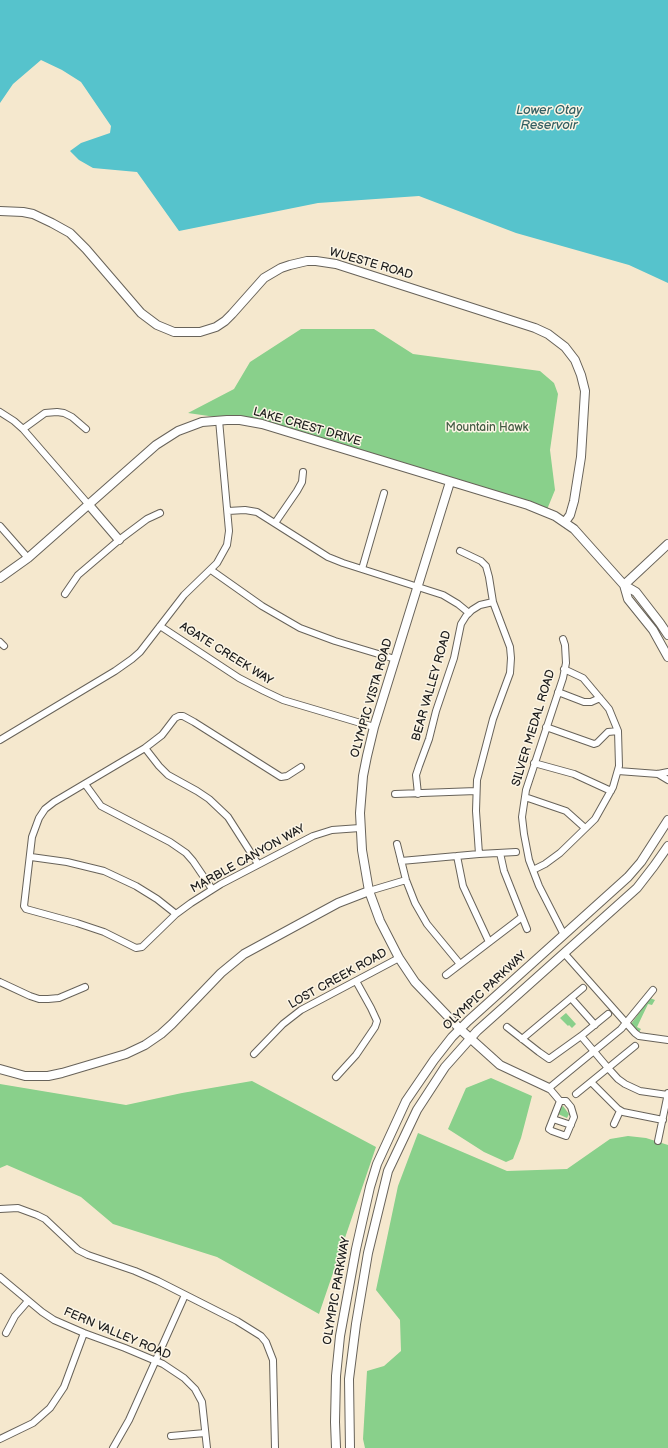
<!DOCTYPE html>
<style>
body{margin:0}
canvas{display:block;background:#f5e8ce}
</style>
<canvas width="668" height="1448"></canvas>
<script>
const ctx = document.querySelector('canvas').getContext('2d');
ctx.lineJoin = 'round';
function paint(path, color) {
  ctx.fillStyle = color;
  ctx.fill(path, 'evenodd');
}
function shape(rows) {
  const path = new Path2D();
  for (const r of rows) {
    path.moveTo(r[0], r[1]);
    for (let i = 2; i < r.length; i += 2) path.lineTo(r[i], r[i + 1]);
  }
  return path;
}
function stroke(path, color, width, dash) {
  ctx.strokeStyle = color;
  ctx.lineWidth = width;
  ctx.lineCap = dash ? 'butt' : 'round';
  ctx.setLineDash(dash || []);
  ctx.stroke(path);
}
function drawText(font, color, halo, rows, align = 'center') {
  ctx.font = font + ' "Balsamiq Sans",sans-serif';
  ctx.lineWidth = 3;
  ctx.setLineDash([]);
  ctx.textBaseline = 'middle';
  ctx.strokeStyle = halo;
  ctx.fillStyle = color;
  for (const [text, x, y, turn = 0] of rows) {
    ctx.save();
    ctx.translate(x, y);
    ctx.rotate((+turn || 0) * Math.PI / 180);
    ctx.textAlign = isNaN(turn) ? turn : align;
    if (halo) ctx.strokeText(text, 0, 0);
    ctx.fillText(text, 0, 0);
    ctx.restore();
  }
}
paint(shape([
 [301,329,374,329,413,354,540,371,554,383,558,394,550,450,555,490,546,512,250,422,188,413,234,389,250,362],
 [650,998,655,1000,652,1005,648,1004,637,1027,641,1029,639,1032,631,1024],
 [566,1013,576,1024,572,1028,569,1025,568,1026,560,1018],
 [491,1078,532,1096,521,1138,513,1159,506,1162,484,1152,448,1129,466,1088],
 [252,1081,376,1147,319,1314,217,1257,113,1224,81,1197,7,1165,0,1168,0,1084,126,1105,182,1093],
 [563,1106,569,1114,567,1118,558,1114,560,1108],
 [418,1133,507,1171,567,1169,610,1139,628,1136,646,1138,668,1145,668,1448,365,1448,363,1439,367,1371,384,1366,401,1351,400,1320,376,1290,398,1186]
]), '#89d08b');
paint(shape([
 [0,0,668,0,668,283,629,265,516,233,419,196,318,203,179,231,137,172,93,168,79,160,70,151,81,143,110,133,111,126,81,82,62,70,41,60,13,84,0,103]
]), '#56c3cc');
const street = shape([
 [0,412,14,421,23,429,89,505],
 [23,429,45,413,57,412,64,413,72,417,86,429],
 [228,511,245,510,257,512,328,557,343,563,443,595,458,604,469,613],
 [275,523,297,491,302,482,303,472],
 [0,526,28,558],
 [460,551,481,561,486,566,489,577,493,602,510,647,511,658,510,673,493,719,477,780,476,811,479,854],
 [362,569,384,493],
 [211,570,262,606,300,628,335,641,395,659],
 [65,594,78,575,119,540,147,519,160,513],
 [160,626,239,678,264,691,283,700,374,727],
 [563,639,565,645,566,663,563,678,526,790,522,817,524,834,529,860,539,886,564,935],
 [0,642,4,646],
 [558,692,584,702,591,702,600,698],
 [546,727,594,744,597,743,608,732,618,731],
 [0,740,115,671,132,659,140,652,184,595,217,563,227,545,229,531,219,420],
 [145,748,159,766,168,775,197,791,209,799,228,817,258,864],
 [534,763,574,774,611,791],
 [301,767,287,776,281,777,194,722,183,716,179,716,175,718,162,735,145,748,54,802,45,809,39,818,32,837,24,906,26,909,77,923,104,932,136,948,142,947,176,914,191,903,221,884,313,836,332,830,360,828],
 [618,771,658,774,668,772],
 [658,774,668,780],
 [85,784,101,806,170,842,186,853,193,861,212,889],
 [395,794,476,791],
 [418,794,416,775,419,766,429,739,436,711,454,658,461,624,466,616,472,610,480,605,493,602],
 [525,797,566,811,585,828],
 [397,844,406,880,415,903,427,924,460,964],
 [500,853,504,871,527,929],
 [457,856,463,886,489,942],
 [31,857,67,862,104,871,136,886,157,899,176,914],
 [401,861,479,854,516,852],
 [533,870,545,864,560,853,595,819,613,787,619,766,618,731,609,709,583,678,564,669],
 [369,891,406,880],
 [564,953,635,1033,639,1036,668,1040],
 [446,975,522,917],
 [0,982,30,996,39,999,48,999,59,998,85,987],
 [571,998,595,1025],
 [507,1027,539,1052,549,1059,581,1036,608,1014],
 [581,1036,608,1068,618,1079,625,1084,640,1091,668,1095],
 [522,1039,583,988],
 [254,1054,283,1024,301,1010,399,958],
 [336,1077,356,1055,375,1027,377,1021,371,1008,356,981],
 [591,1082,618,1109,623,1112,663,1120],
 [576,1094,635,1046],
 [560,1101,566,1101,571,1107,574,1117,566,1136,552,1131,549,1129,560,1101,549,1088,621,1029,653,990],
 [553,1119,571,1125],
 [614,1124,620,1111],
 [658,1141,668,1093],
 [0,1209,18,1208,37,1215,45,1219,78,1250,88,1255,135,1271,158,1281,237,1321,261,1336,266,1342,273,1360,275,1448],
 [0,1277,42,1312,54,1320,84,1333,125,1348,163,1364,184,1378,195,1389,202,1402,207,1448],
 [6,1333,15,1316,28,1301],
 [171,1436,205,1433],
 [0,1439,33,1423,50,1408,64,1387,84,1333],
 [113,1448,129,1420,185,1295]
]);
const secondary = shape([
 [0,211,23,212,33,214,52,223,70,233,86,249,141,313,157,325,174,332,200,332,216,327,225,321,232,314,264,278,281,268,290,265,307,261,316,261,336,264,535,328,548,334,565,347,575,360,581,375,585,391,581,457,574,501,570,515,565,522],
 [450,482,374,727,367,756,363,776,360,813,362,850,369,891,380,921,399,958,415,982,460,1029,500,1065,549,1088],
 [89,505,119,540],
 [0,578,28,558,156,445,178,431,202,422,227,420,240,420,262,424,528,505,555,516,574,529,624,585,636,592,660,623,668,635],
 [624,585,628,599,653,630,668,657],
 [624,585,668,544],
 [0,1069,25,1076,48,1076,62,1073,126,1054,145,1045,161,1034,172,1024,221,973,244,954,338,903,369,891],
 [336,1448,335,1422,336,1376,340,1336,356,1249,370,1187,377,1164,406,1101,434,1060,452,1037,468,1021,628,877,641,862,668,820],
 [350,1448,349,1379,356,1324,368,1253,388,1171,417,1110,445,1067,477,1031,637,888,654,866,668,846]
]);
stroke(street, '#68635a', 8);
stroke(secondary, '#68635a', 10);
stroke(street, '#fff', 6);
stroke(secondary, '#fff', 8);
drawText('12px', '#1c1c1c', '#fcf5e5', [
 ["WUESTE ROAD",371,264,16],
 ["LAKE CREST DRIVE",307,427,16],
 ["AGATE CREEK WAY",226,654,32],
 ["BEAR VALLEY ROAD",432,686,-74],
 ["OLYMPIC VISTA ROAD",372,698,-74],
 ["SILVER MEDAL ROAD",534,728,-73],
 ["MARBLE CANYON WAY",248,859,-29],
 ["LOST CREEK ROAD",338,979,-29],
 ["OLYMPIC PARKWAY",485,991,-43],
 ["OLYMPIC PARKWAY",337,1291,-80],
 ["FERN VALLEY ROAD",117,1334,23]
]);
drawText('12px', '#425b43', '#fcf5e5', [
 ["Mountain Hawk",487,428]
]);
drawText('italic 13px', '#335f62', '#fcf5e5', [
 ["Lower Otay",549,111],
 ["Reservoir",549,126]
]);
</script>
